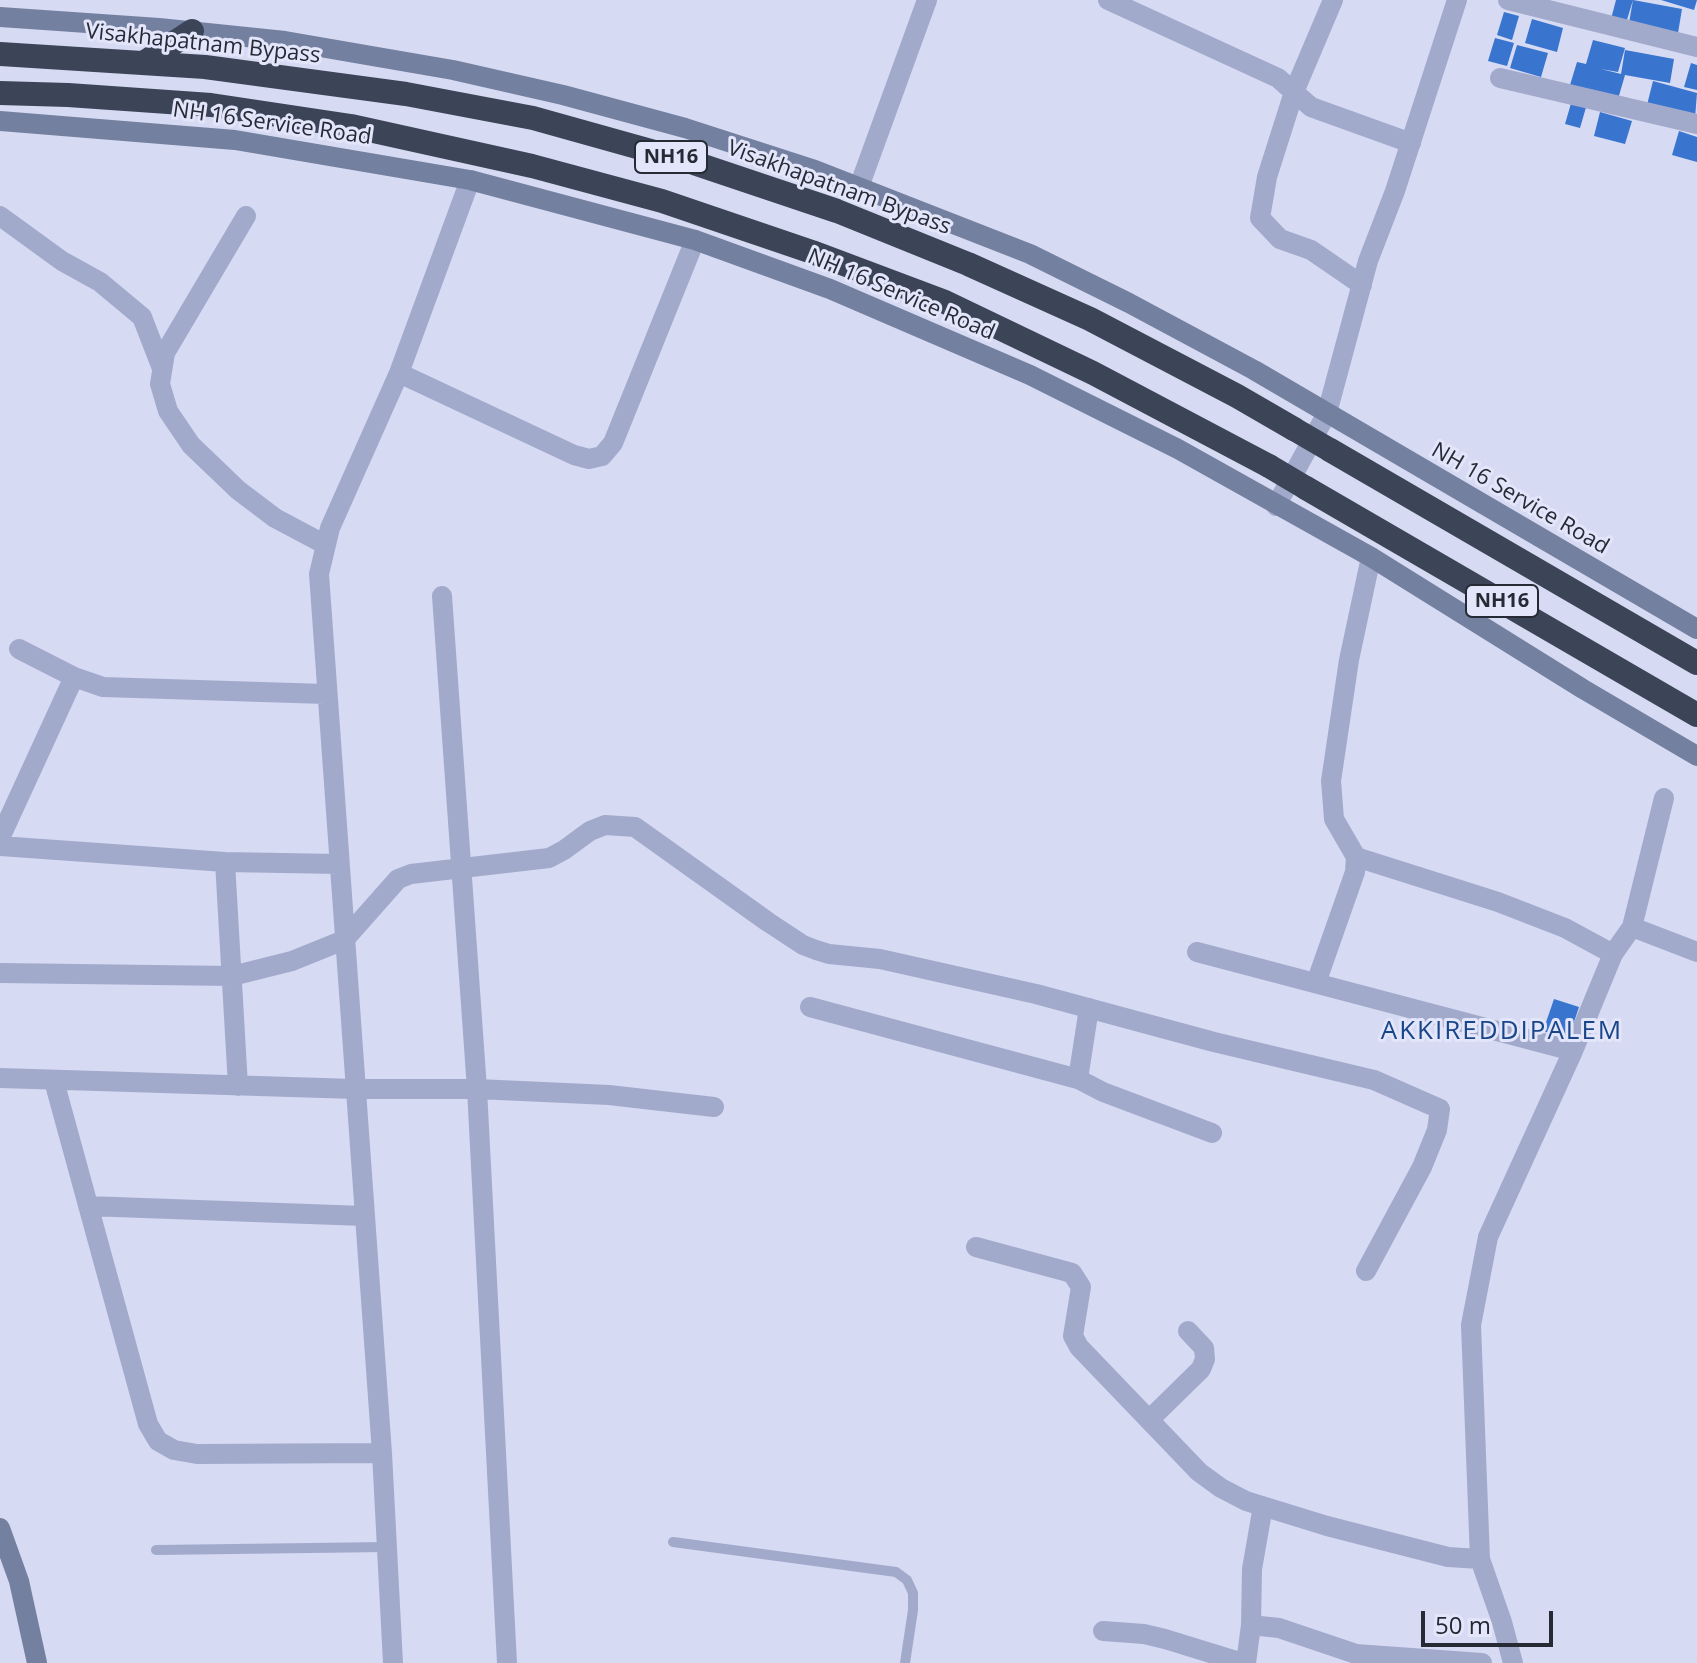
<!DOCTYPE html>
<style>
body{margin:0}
#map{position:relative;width:1697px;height:1663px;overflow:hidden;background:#d7daf3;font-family:"Open Sans",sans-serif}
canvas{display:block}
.scale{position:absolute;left:1421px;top:1611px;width:132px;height:36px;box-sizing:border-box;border:4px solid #252a35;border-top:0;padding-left:10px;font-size:24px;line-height:28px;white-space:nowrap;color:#252a35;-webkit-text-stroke:6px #e3e5fa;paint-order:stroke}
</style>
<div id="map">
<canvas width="1697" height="1663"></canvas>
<div class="scale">50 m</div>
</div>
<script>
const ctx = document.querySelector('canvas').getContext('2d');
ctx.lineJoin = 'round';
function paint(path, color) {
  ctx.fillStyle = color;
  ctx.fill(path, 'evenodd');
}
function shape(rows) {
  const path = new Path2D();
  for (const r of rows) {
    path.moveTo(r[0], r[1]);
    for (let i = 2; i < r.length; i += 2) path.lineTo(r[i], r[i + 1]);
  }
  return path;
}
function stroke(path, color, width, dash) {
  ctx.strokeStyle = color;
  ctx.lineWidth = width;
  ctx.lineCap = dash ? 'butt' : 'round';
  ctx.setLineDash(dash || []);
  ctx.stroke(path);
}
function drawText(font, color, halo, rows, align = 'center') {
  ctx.font = font + ' "Open Sans",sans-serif';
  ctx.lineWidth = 6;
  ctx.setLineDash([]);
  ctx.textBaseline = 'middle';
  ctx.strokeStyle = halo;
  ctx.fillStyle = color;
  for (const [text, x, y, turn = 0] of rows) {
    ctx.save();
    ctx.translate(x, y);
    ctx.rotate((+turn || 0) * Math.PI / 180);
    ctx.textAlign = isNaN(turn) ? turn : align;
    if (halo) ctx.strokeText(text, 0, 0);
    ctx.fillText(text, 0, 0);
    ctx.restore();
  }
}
paint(shape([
 [1616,0,1633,0,1626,23,1611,19],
 [1633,0,1682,9,1678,33,1629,23],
 [1661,0,1697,0,1694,10],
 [1504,12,1519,16,1512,40,1497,35],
 [1532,19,1563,28,1557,52,1525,43],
 [1495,38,1514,43,1507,66,1488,61],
 [1593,40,1625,48,1618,72,1601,69,1621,74,1625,50,1674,59,1670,83,1625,75,1618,99,1570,85,1577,62,1586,64],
 [1517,45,1548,53,1541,77,1510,68],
 [1691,63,1697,65,1697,90,1684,87],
 [1653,81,1697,93,1695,118,1647,105],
 [1572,100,1587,104,1580,128,1565,124],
 [1600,112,1632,121,1625,144,1594,136],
 [1679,131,1697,137,1697,162,1672,155],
 [1554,999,1579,1007,1568,1040,1543,1031]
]), '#3975ce');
stroke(shape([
 [673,1542,896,1572,907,1580,913,1593,913,1610,905,1663],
 [156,1550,387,1547]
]), '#a2aacb', 10);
stroke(shape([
 [1108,0,1278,78,1311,107,1411,143],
 [1333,0,1294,92,1267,177,1260,218,1280,239,1311,250,1362,285],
 [1508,0,1697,47],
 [1500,78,1697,124],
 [859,187,927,0],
 [0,216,62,261,100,282,142,317,161,366],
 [246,216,165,353,160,384,168,411,191,445,238,490,275,518,324,544],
 [399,373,574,455,589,459,602,456,613,443,695,240],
 [1276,506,1327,413,1368,261,1395,191,1457,0],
 [442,596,477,1089,507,1663],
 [19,649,74,677,103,687,325,694],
 [0,838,74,677],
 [0,846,225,862,338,864],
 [1356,857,1498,902,1565,928,1613,954],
 [225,862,238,1086],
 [1632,927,1697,952],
 [1197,952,1573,1051],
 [0,973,232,976,292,961,344,940,398,879,411,874,549,858,564,850,590,831,605,825,635,827,768,922,803,945,816,950,829,954,880,959,1036,994,1214,1042,1374,1080,1440,1109,1437,1130,1422,1167,1366,1271],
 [1316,983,1355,872,1356,857,1334,819,1331,781,1349,660,1371,557],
 [810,1007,1078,1079,1103,1092,1212,1133],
 [0,1078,355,1089,477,1089,609,1095,714,1107],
 [1078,1079,1089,1008],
 [54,1081,148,1424,158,1441,174,1450,197,1454,382,1453],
 [88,1206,364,1216],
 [976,1247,1072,1273,1081,1287,1073,1336,1079,1347,1199,1472,1221,1488,1246,1501,1327,1526,1448,1557,1480,1559],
 [1149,1420,1201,1369,1205,1359,1204,1348,1188,1331],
 [1251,1625,1279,1628,1356,1654,1482,1663],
 [1103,1631,1144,1634,1165,1639,1243,1663],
 [393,1663,382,1453,319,574,330,528,399,373,470,180],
 [1246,1663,1251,1625,1252,1569,1263,1506],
 [1513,1663,1502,1622,1480,1559,1471,1325,1488,1237,1573,1051,1613,954,1632,927,1664,798]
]), '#a2aacb', 20);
stroke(shape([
 [0,17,159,28,285,41,453,70,563,95,685,128,815,170,1030,254,1129,303,1254,370,1697,629],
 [0,121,235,140,470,180,695,240,830,289,1030,375,1178,449,1371,557,1583,689,1697,756],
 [0,1528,19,1581,37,1663]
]), '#74809f', 20);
stroke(shape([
 [0,54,205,67,406,94,533,118,694,163,837,211,968,264,1090,319,1237,396,1294,429],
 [145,62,192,31],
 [0,93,68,95,211,105,351,126,532,166,662,201,812,252,945,302,1093,373,1269,466],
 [1330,450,1697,663],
 [1306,488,1697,715]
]), '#3b4557', 24);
stroke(shape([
 [1294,429,1330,450],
 [1269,466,1306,488]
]), '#3b4557', 24);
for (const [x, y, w] of [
 [671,157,72],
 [1502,601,72]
]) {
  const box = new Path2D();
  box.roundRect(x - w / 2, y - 16, w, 32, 6);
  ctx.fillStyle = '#e3e5fa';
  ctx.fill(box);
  stroke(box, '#252a35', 2);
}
drawText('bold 20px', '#252a35', null, [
 ["NH16",671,157],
 ["NH16",1502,601]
]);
drawText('22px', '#252a35', '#e3e5fa', [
 ["Visakhapatnam Bypass",203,44,6],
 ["NH 16 Service Road",272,124,8],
 ["Visakhapatnam Bypass",839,188,20],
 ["NH 16 Service Road",901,295,23],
 ["NH 16 Service Road",1520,499,30]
]);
ctx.letterSpacing = '2px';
drawText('26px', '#194689', '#e3e5fa', [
 ["AKKIREDDIPALEM",1502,1032]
]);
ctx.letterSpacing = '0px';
</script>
